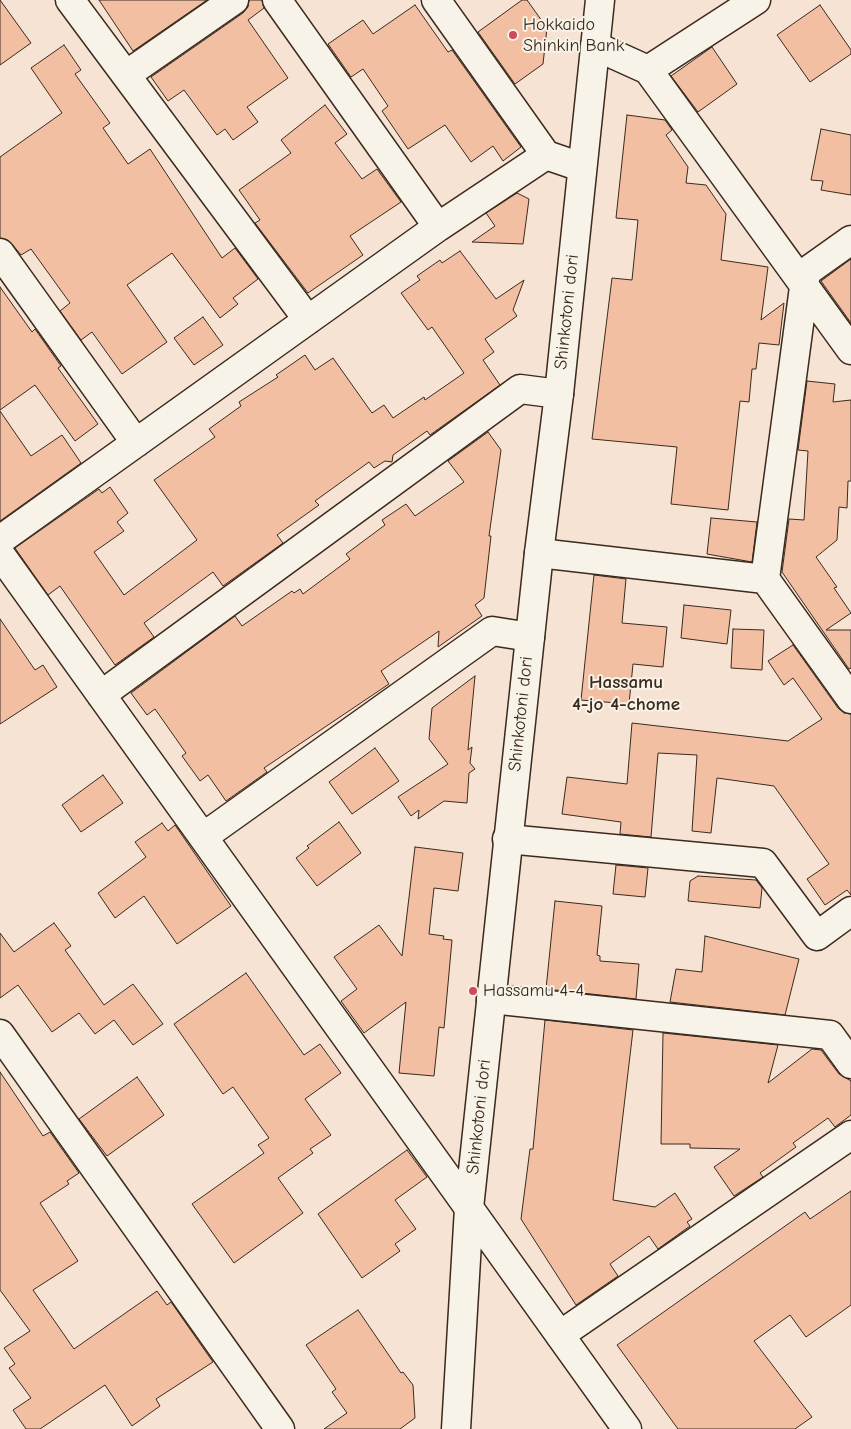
<!DOCTYPE html>
<style>
body{margin:0}
canvas{display:block;background:#f6e3d3}
</style>
<canvas width="851" height="1429"></canvas>
<script>
const ctx = document.querySelector('canvas').getContext('2d');
ctx.lineJoin = 'round';
function paint(path, color) {
  ctx.fillStyle = color;
  ctx.fill(path, 'evenodd');
}
function shape(rows) {
  const path = new Path2D();
  for (const r of rows) {
    path.moveTo(r[0], r[1]);
    for (let i = 2; i < r.length; i += 2) path.lineTo(r[i], r[i + 1]);
  }
  return path;
}
function stroke(path, color, width, dash) {
  ctx.strokeStyle = color;
  ctx.lineWidth = width;
  ctx.lineCap = dash ? 'butt' : 'round';
  ctx.setLineDash(dash || []);
  ctx.stroke(path);
}
function drawText(font, color, halo, rows, align = 'center') {
  ctx.font = font + ' "Comic Neue",sans-serif';
  ctx.lineWidth = 4;
  ctx.setLineDash([]);
  ctx.textBaseline = 'middle';
  ctx.strokeStyle = halo;
  ctx.fillStyle = color;
  for (const [text, x, y, turn = 0] of rows) {
    ctx.save();
    ctx.translate(x, y);
    ctx.rotate((+turn || 0) * Math.PI / 180);
    ctx.textAlign = isNaN(turn) ? turn : align;
    if (halo) ctx.strokeText(text, 0, 0);
    ctx.fillText(text, 0, 0);
    ctx.restore();
  }
}
const building = shape([
 [0,0,31,43,0,65,0,0],
 [99,0,207,0,133,51,99,0],
 [249,0,262,0,264,8,248,20,288,78,247,107,258,122,233,140,225,129,217,135,184,90,168,101,151,77,243,13,248,7,249,0],
 [522,0,527,0,547,28,543,64,515,84,478,32,522,0],
 [415,5,448,52,452,50,521,147,503,161,493,146,471,162,445,125,408,149,382,111,388,106,363,69,351,77,328,44,363,20,373,34,415,5],
 [820,5,851,50,851,54,810,82,777,35,820,5],
 [64,45,81,70,75,74,110,123,103,128,128,164,150,149,222,258,235,248,258,279,233,298,238,304,220,318,172,253,127,285,167,342,122,374,92,332,81,340,60,311,70,303,31,249,21,255,12,244,0,238,0,157,62,113,31,68,64,45],
 [712,47,737,84,698,112,671,76,712,47],
 [325,105,347,134,335,143,362,179,377,169,401,202,350,236,363,255,308,293,255,223,260,220,239,190,291,153,281,140,325,105],
 [627,115,665,120,672,130,666,135,688,167,686,183,706,185,726,214,721,260,768,267,761,320,784,303,779,345,759,343,756,369,752,369,749,402,740,401,728,510,671,504,677,447,592,439,612,278,632,280,638,220,616,218,627,115],
 [821,129,851,135,851,195,821,190,823,181,811,180,821,129],
 [517,193,529,199,523,244,472,242,495,226,486,213,517,193],
 [460,251,496,299,524,280,513,310,517,316,485,339,494,352,483,360,500,385,430,435,427,431,393,455,392,462,385,461,374,468,369,462,315,501,319,505,277,535,283,543,223,586,213,572,144,623,154,637,115,665,60,586,48,595,15,548,99,489,102,493,110,487,128,513,117,522,124,531,94,552,124,595,197,540,154,480,215,437,209,429,241,406,239,402,278,377,276,375,305,355,315,370,333,358,372,413,384,405,393,418,424,397,425,400,464,373,432,327,428,330,401,293,420,280,417,276,440,260,442,263,460,251],
 [851,259,851,323,821,281,851,259],
 [0,287,32,332,35,329,61,366,58,368,98,424,75,441,35,385,0,410,0,287],
 [203,317,223,345,194,365,174,338,203,317],
 [807,381,835,384,833,402,851,400,851,481,848,481,847,508,839,507,837,540,816,557,837,587,834,588,851,613,826,630,851,630,851,668,849,669,782,572,789,519,804,520,808,451,798,450,807,381],
 [0,411,31,456,62,435,81,463,0,521,0,411],
 [488,432,501,450,489,536,491,536,484,598,475,605,482,616,438,647,439,631,381,671,389,684,264,768,267,772,226,801,208,775,200,781,182,756,186,753,155,709,147,715,131,693,235,616,242,626,292,591,294,593,300,589,303,594,350,559,346,554,385,525,382,520,406,504,415,516,464,482,448,461,488,432],
 [711,518,757,522,752,562,707,554,711,518],
 [594,575,626,579,622,623,667,627,663,667,633,664,629,704,581,700,594,575],
 [684,605,731,610,727,644,681,638,684,605],
 [0,619,35,670,43,665,57,687,0,724,0,619],
 [733,629,764,630,762,670,731,668,733,629],
 [793,645,838,708,844,713,851,714,851,895,847,890,825,905,807,879,829,864,774,786,717,778,711,833,692,831,697,755,658,753,651,837,620,834,621,822,562,814,567,777,627,784,632,723,788,741,822,719,793,678,784,685,768,661,793,645],
 [475,676,468,750,472,747,470,763,475,769,469,773,467,803,444,801,418,819,419,810,411,816,398,797,448,764,429,739,432,708,475,676],
 [375,748,399,781,352,814,329,782,375,748],
 [103,775,123,803,81,832,62,805,103,775],
 [339,822,361,853,317,886,296,858,309,848,307,846,339,822],
 [162,823,168,831,175,825,231,906,177,944,144,896,115,918,98,893,146,857,135,842,162,823],
 [415,847,463,853,458,891,434,888,429,934,444,936,443,939,452,940,444,1028,439,1027,434,1076,399,1073,406,1002,364,1033,341,1001,357,989,334,957,379,925,402,956,415,847],
 [616,865,648,868,645,897,613,894,616,865],
 [698,876,756,880,762,888,760,908,688,901,690,881,698,876],
 [555,901,602,906,597,955,600,956,600,961,639,964,636,999,546,989,555,901],
 [54,923,71,946,65,950,104,1005,133,984,163,1024,133,1045,114,1020,95,1034,79,1013,52,1032,18,985,0,998,0,933,14,952,54,923],
 [705,936,799,959,785,1015,670,1002,676,969,702,972,705,936],
 [246,973,304,1055,320,1044,341,1073,305,1099,331,1135,310,1149,313,1153,278,1178,303,1213,234,1263,192,1204,264,1153,258,1145,269,1138,233,1087,223,1094,174,1024,246,973],
 [545,1020,633,1030,613,1200,655,1207,675,1193,692,1219,687,1222,690,1226,658,1249,649,1236,610,1264,618,1276,576,1305,521,1219,530,1149,533,1149,545,1020],
 [663,1033,778,1045,768,1083,812,1049,821,1050,839,1074,851,1081,851,1115,835,1127,828,1118,793,1143,796,1147,760,1173,763,1177,734,1196,714,1167,740,1149,690,1148,690,1144,661,1144,663,1033],
 [0,1072,43,1136,50,1132,79,1173,67,1181,69,1184,40,1203,78,1261,33,1290,74,1349,157,1291,167,1305,171,1302,213,1362,156,1399,160,1406,132,1426,105,1385,40,1429,26,1429,13,1410,31,1398,9,1368,15,1364,4,1348,30,1331,0,1290,0,1072],
 [137,1077,164,1115,107,1156,79,1119,137,1077],
 [407,1150,427,1177,395,1200,416,1229,395,1244,400,1251,362,1278,318,1214,407,1150],
 [851,1191,851,1305,806,1337,790,1315,754,1341,812,1417,795,1429,678,1429,617,1345,805,1212,810,1219,851,1191],
 [358,1310,401,1373,403,1372,413,1385,415,1418,400,1429,324,1429,347,1413,332,1392,336,1389,306,1345,358,1310]
]);
paint(building, '#f2bfa3');
stroke(building, '#3b2a1e', 1);
const street = shape([
 [70,0,308,320],
 [277,0,438,227],
 [436,0,546,155],
 [595,46,648,70,851,350],
 [648,70,756,0],
 [126,75,234,0],
 [0,253,136,443],
 [0,540,438,227,546,155,581,167],
 [539,553,765,579,851,699],
 [0,554,469,1208],
 [765,579,806,272,851,240],
 [101,695,520,389,559,394],
 [203,837,492,631,530,637],
 [507,839,763,863,817,936,851,911],
 [491,999,830,1035,851,1064],
 [0,1034,280,1429],
 [560,1335,851,1135]
]);
const secondary = shape([
 [469,1208,627,1429],
 [456,1429,469,1208,539,553,559,394,600,0]
]);
stroke(street, '#3b2a1e', 31);
stroke(secondary, '#3b2a1e', 31);
stroke(street, '#f7f3e8', 28);
stroke(secondary, '#f7f3e8', 28);
for (const [x, y, r, color] of [
 [513,35,5,"#d1495b"],
 [473,991,5,"#d1495b"]
]) {
  const dot = new Path2D();
  dot.arc(x, y, r, 0, 2 * Math.PI);
  ctx.fillStyle = color;
  ctx.fill(dot);
  stroke(dot, '#f7f3e8', 2);
}
drawText('18px', '#3b2a1e', '#f7f3e8', [
 ["Hokkaido",523,25],
 ["Shinkin Bank",523,46],
 ["Hassamu 4-4",483,991]
], 'left');
drawText('18px', '#3b2a1e', '#f7f3e8', [
 ["Shinkotoni dori",567,312,-84],
 ["Shinkotoni dori",521,714,-84],
 ["Shinkotoni dori",479,1117,-84]
]);
drawText('bold 19px', '#3b2a1e', '#f7f3e8', [
 ["Hassamu",626,683],
 ["4-jo 4-chome",626,705]
]);
</script>
